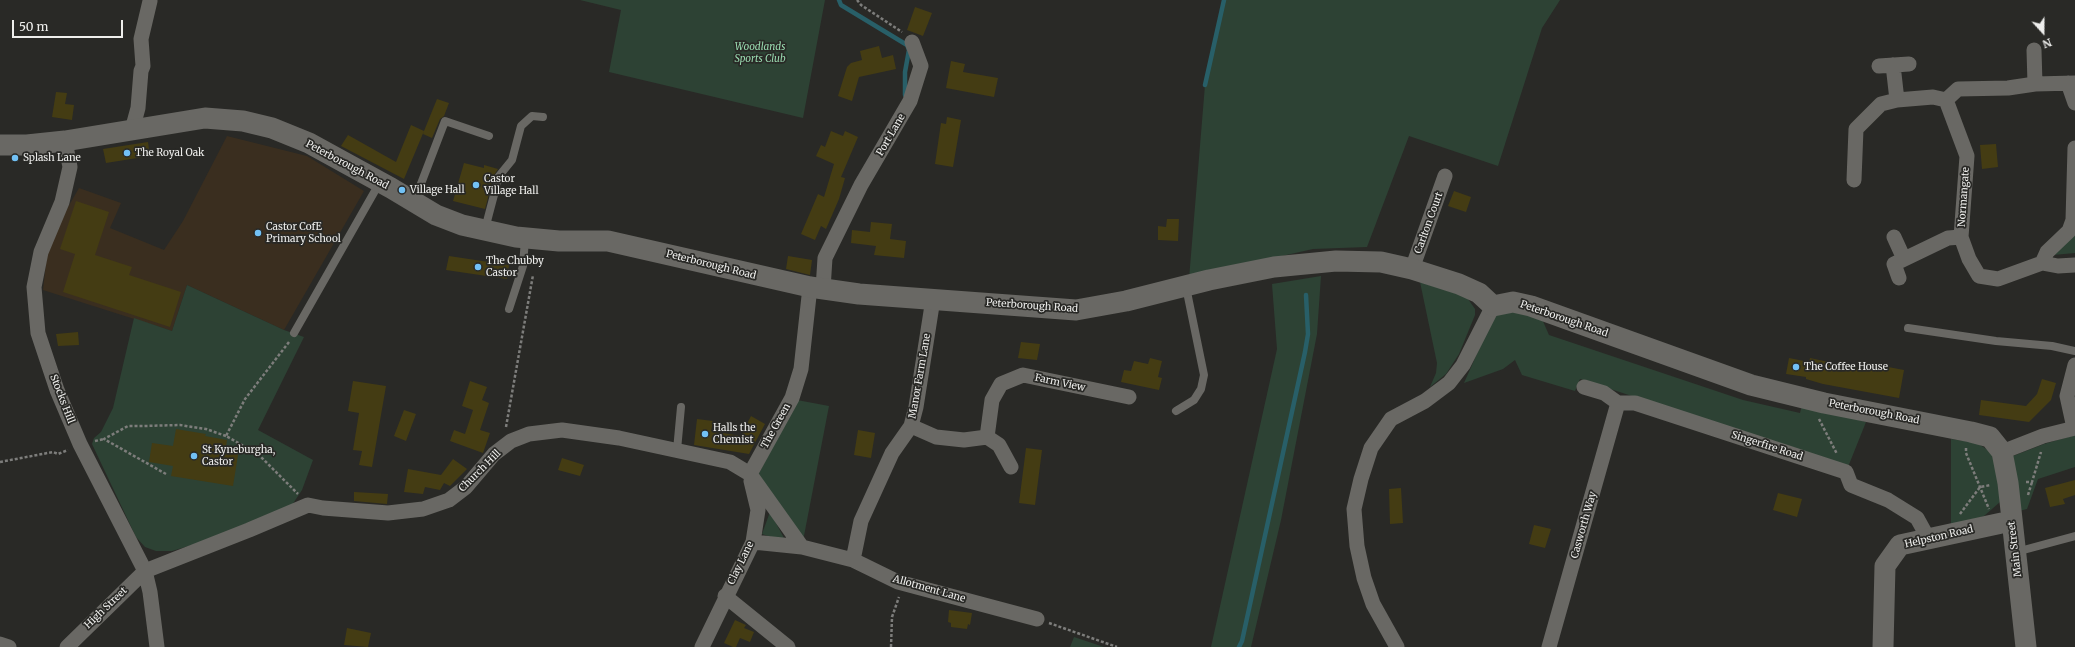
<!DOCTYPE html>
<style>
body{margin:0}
#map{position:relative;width:2075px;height:647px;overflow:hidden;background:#292926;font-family:Merriweather,serif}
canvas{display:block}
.north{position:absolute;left:2023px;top:12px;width:40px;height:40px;-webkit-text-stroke:3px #292926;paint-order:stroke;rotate:159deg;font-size:11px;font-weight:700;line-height:16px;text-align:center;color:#eeeeec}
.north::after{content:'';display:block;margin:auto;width:14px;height:18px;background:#eeeeec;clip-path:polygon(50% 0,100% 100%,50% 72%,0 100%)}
.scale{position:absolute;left:12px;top:20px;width:111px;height:18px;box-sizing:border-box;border:2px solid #eeeeec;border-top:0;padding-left:5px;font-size:12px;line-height:14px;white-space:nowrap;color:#eeeeec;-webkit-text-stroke:3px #292926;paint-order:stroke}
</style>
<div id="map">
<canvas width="2075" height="647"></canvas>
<div class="north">N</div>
<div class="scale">50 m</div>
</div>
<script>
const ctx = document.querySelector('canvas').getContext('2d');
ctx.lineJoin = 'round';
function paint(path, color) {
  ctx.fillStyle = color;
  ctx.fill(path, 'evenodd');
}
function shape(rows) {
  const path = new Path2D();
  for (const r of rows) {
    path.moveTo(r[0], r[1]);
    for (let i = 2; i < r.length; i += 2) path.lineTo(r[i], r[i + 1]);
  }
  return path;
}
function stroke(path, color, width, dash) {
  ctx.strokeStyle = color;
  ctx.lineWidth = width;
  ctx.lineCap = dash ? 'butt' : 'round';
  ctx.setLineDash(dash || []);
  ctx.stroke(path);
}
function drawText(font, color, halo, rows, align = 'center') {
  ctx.font = font + ' Merriweather,serif';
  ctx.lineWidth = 3.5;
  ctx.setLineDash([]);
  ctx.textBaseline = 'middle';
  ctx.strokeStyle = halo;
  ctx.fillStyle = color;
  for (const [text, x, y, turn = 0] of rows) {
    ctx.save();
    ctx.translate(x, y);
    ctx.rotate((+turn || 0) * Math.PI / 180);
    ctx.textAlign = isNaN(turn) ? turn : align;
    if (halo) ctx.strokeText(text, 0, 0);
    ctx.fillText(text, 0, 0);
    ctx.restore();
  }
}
paint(shape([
 [227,136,307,156,364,191,284,330,187,285,172,331,43,290,47,254,64,214,79,188,121,203,110,228,164,250,183,221]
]), '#3a2e1f');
paint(shape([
 [580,0,825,0,803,118,609,72,621,10],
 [1224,0,1560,0,1542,28,1498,166,1409,136,1367,247,1313,249,1202,274,1189,279,1205,85],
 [2075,233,2075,253,2053,255],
 [1321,276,1317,334,1281,520,1251,647,1211,647,1277,349,1272,284],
 [1420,282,1466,296,1475,309,1475,315,1459,354,1446,374,1430,387,1436,373,1437,363],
 [187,285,284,330,304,337,258,430,313,460,302,490,292,505,212,539,172,551,156,551,145,547,136,537,92,444,94,438,101,432,113,408,134,318,172,331],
 [1511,310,1542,319,1549,335,1743,400,1800,413,1802,405,1866,422,1848,467,1580,379,1575,391,1522,375,1515,360,1503,369,1464,383,1492,320,1498,314],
 [797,400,829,406,803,541,758,475],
 [2075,435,2075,467,2038,479,2027,509,2019,511,2013,456,2044,444],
 [1951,439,1977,443,1991,452,1998,471,2000,502,1984,516,1951,528],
 [770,512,784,538,777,539,762,534],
 [1074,637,1104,647,1070,647]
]), '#2d4234');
stroke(shape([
 [839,0,841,5,907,45,909,50,905,72,905,95],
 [1205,85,1224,0],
 [1239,647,1242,641,1305,352,1308,334,1306,295]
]), '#285f68', 4.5);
paint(shape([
 [915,7,932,13,923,36,907,30],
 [879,46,882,58,893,55,896,69,859,77,852,101,838,96,847,67,851,63,862,60,860,51],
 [951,61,965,64,963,72,998,78,994,97,946,88],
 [56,92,67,93,65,104,74,105,72,120,52,117],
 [437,99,449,103,444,116,440,119,432,138,423,134,424,131,404,179,341,146,348,135,396,162,411,125,424,131],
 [947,117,961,120,953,167,935,164,941,123,946,124],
 [831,131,843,136,845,131,858,137,841,177,845,178,839,199,826,229,821,226,815,240,801,234,818,194,824,197,834,164,816,156,821,145,825,147],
 [148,142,150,156,106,163,103,149],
 [1996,144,1998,167,1982,169,1980,145],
 [464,163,484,168,484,165,498,169,494,175,485,209,453,201],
 [1454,191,1471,197,1466,212,1448,206],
 [76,201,109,212,95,255,132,267,129,275,181,292,170,327,63,292,75,254,60,249],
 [1167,219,1179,219,1178,241,1158,240,1158,226,1166,227],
 [871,222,892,224,890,239,906,241,904,258,874,255,876,246,851,243,852,230,870,232],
 [449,256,509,265,507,279,446,270],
 [788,256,812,260,810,275,786,269],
 [78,332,79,345,58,346,56,334],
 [1021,342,1040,344,1037,360,1018,358],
 [1150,358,1162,361,1158,377,1162,378,1159,390,1121,382,1124,370,1131,371,1134,361,1148,364],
 [1789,358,1809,362,1810,358,1866,370,1867,363,1904,370,1899,398,1823,384,1806,379,1806,377,1786,374],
 [2042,379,2056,383,2051,400,2029,422,1979,415,1981,400,2026,406,2037,394],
 [353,381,386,386,372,467,359,465,362,451,353,450,359,413,348,411],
 [470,381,487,387,482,400,489,403,480,430,490,433,483,453,450,441,454,430,465,434,473,410,462,406],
 [404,410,416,414,406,441,394,436],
 [751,416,765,424,749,454,694,445,697,419,713,421,711,431,741,436],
 [176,429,206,434,205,436,227,440,226,447,239,449,233,486,171,476,173,466,149,462,152,443,173,446],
 [858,430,875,433,871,458,854,455],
 [1026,448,1042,450,1035,505,1019,503],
 [562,458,584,465,580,476,558,470],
 [453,459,467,469,450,486,444,483,440,490,425,487,423,494,404,492,408,469,441,475],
 [2075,480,2075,495,2063,499,2065,504,2050,507,2045,488],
 [1401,488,1403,523,1390,524,1389,489],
 [354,492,388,494,387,504,354,501],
 [1778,493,1802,499,1797,517,1773,510],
 [1534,525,1551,529,1545,548,1529,544],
 [949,610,972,613,970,625,968,624,967,629,951,627,951,623,948,622],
 [735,620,746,625,744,628,754,632,750,642,740,638,736,647,733,647,724,643],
 [347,628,371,633,368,647,344,645]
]), '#443c13');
stroke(shape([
 [857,0,861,5,902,32],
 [289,342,245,399,226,436,258,454,298,494],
 [1819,419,1837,454],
 [506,427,533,275],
 [95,441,104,439],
 [1966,448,1966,453,1989,509],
 [0,462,53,452,58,454,68,450],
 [166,474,104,439,128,426,143,426,180,425,206,429,226,436],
 [2026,482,2032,482,2041,452],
 [2028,495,2032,482],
 [1960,514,1980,487,1991,485],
 [1049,623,1117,647],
 [891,647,892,617,899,597]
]), '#7d7d7b', 2.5, [3, 2]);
stroke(shape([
 [414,202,445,121,489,136],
 [485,229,499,176,512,160,521,126,532,116,543,117],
 [509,309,523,266,525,239],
 [1908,328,1996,341,2052,346,2075,351],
 [294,333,380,182],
 [1176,411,1194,400,1201,389,1204,375,1186,287],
 [677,450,681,407],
 [2016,552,2075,536]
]), '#696864', 8);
stroke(shape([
 [2034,50,2035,84,2075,83],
 [1893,65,1897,100],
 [1879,66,1909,64],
 [2068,83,2075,103],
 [1946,100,1958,89,2008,88,2035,84],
 [132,130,138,108,141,71,143,66,141,39,150,1],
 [65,141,70,167,62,202,41,252,34,287,38,333,57,390,80,444,145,571,150,592,157,647],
 [1854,180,1856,129,1881,104,1897,100,1933,97,1946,100,1967,156,1961,237,1969,259,1979,276,1998,279,2042,263,2058,266,2075,265],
 [1894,237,1904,259],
 [2042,263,2047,252,2069,231,2073,220,2075,148],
 [1412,269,1445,176],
 [1899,278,1894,264,1948,238,1961,237],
 [823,289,825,258,861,185,910,101,921,66,912,42],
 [1584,387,1604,393,1618,403,1635,403,1846,472,1851,485,1888,500,1917,518,1928,538],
 [911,426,936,437,964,440,987,437,999,445,1011,467],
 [2074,428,2067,396,2075,365],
 [987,437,992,400,1001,384,1023,375,1129,397],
 [2002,452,2043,436,2075,428],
 [750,474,792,398,801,369,810,287],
 [753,542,802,547,853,560,898,582,1037,619],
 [853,560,861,521,892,453,911,426,916,407,933,299],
 [725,596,788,647],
 [0,644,9,647],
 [67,647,145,571,249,530,308,505,323,508,388,513,423,509,449,500,466,487,494,454,511,441,529,434,562,430,619,438,730,462,750,474,802,547],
 [702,647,753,542,758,510,751,481],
 [1397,647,1373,604,1364,578,1357,546,1354,509,1361,479,1371,448,1391,419,1425,401,1449,383,1463,365,1493,306],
 [1549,647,1618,403]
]), '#696864', 15);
stroke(shape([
 [0,145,27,145,65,141,205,118,243,121,272,128,309,143,391,188,436,215,462,225,516,237,559,241,608,241,810,287,859,294,1076,310,1126,301,1209,280,1274,267,1336,261,1381,262,1412,269,1459,284,1479,293,1493,306,1513,302,1531,306,1751,385,1824,403,1971,432,1990,437,2002,452,2008,483,2026,647],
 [1883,647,1885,566,1900,545,2011,521]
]), '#696864', 21);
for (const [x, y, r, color] of [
 [127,153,4,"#72c1f5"],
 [15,158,4,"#72c1f5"],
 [476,185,4,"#72c1f5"],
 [402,190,4,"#72c1f5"],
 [258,233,4,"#72c1f5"],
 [478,267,4,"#72c1f5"],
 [1796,367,4,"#72c1f5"],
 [705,434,4,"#72c1f5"],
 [194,456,4,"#72c1f5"]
]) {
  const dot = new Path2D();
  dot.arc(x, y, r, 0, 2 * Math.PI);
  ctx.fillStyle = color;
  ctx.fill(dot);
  stroke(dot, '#292926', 1.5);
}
drawText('italic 10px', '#98d9af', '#292926', [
 ["Woodlands",760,47],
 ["Sports Club",760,59]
]);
drawText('10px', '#eeeeec', '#292926', [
 ["Port Lane",891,135,-60],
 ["Peterborough Road",347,165,28],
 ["Normangate",1964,197,-86],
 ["Carlton Court",1429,223,-70],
 ["Peterborough Road",711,265,14],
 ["Peterborough Road",1032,306,4],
 ["Peterborough Road",1564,319,19],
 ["Manor Farm Lane",920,376,-80],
 ["Farm View",1060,383,12],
 ["Stocks Hill",62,399,69],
 ["Peterborough Road",1874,412,11],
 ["The Green",776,426,-61],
 ["Singerfire Road",1767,446,18],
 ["Church Hill",480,471,-45],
 ["Casworth Way",1584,525,-74],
 ["Helpston Road",1939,537,-13],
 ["Main Street",2015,549,-97],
 ["Clay Lane",741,563,-64],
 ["Allotment Lane",929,589,16],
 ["High Street",106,608,-44]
]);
drawText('10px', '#eeeeec', '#292926', [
 ["The Royal Oak",135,153],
 ["Splash Lane",23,158],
 ["Castor",484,179],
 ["Village Hall",484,191],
 ["Village Hall",410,190],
 ["Castor CofE",266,227],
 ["Primary School",266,239],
 ["The Chubby",486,261],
 ["Castor",486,273],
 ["The Coffee House",1804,367],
 ["Halls the",713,428],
 ["Chemist",713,440],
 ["St Kyneburgha,",202,450],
 ["Castor",202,462]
], 'left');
</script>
